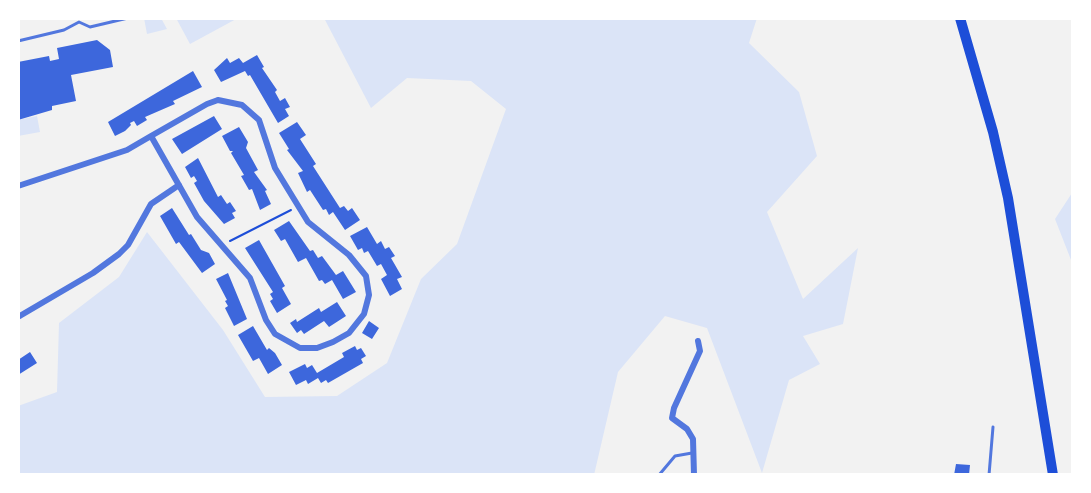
<!DOCTYPE html>
<style>
body{margin:0}
#map{position:relative;width:1091px;height:493px;overflow:hidden;background:#f2f2f2;font-family:"Nunito Sans",sans-serif}
canvas{display:block}
.frame{position:absolute;inset:0;border:20px solid #fff;pointer-events:none}
</style>
<div id="map">
<canvas width="1091" height="493"></canvas>
<div class="frame"></div>
</div>
<script>
const ctx = document.querySelector('canvas').getContext('2d');
ctx.lineJoin = 'round';
function paint(path, color) {
  ctx.fillStyle = color;
  ctx.fill(path, 'evenodd');
}
function shape(rows) {
  const path = new Path2D();
  for (const r of rows) {
    path.moveTo(r[0], r[1]);
    for (let i = 2; i < r.length; i += 2) path.lineTo(r[i], r[i + 1]);
  }
  return path;
}
function stroke(path, color, width, dash) {
  ctx.strokeStyle = color;
  ctx.lineWidth = width;
  ctx.lineCap = dash ? 'butt' : 'round';
  ctx.setLineDash(dash || []);
  ctx.stroke(path);
}
paint(shape([
 [144,18,161,18,167,29,147,34],
 [176,18,238,18,190,44],
 [324,18,757,18,749,43,799,92,817,156,767,212,803,299,858,248,843,324,803,336,820,364,789,380,762,473,707,328,665,316,618,372,594,475,18,475,18,406,57,392,59,323,119,277,147,232,223,330,265,397,337,396,387,363,421,279,457,244,506,109,471,81,407,78,371,108],
 [37,116,40,132,18,136,18,120],
 [1072,193,1073,194,1073,265,1055,219]
]), '#dbe4f7');
paint(shape([
 [97,40,110,50,113,67,71,75,76,101,52,106,52,110,18,120,18,62,49,56,50,61,59,59,57,48],
 [257,55,264,67,262,68,277,90,275,92,280,101,285,98,290,107,285,109,289,116,278,123,250,75,248,76,245,71,221,82,214,70,227,58,230,63,239,58,243,63],
 [193,71,202,87,173,101,175,104,145,117,147,120,137,126,134,121,130,123,131,125,125,131,115,136,108,122],
 [214,116,222,129,182,154,172,139],
 [297,122,306,135,300,139,316,164,313,166,340,208,344,206,348,211,352,208,360,220,345,230,333,212,329,215,326,209,323,210,310,190,307,192,298,173,303,171,287,150,289,149,279,133],
 [239,127,248,142,246,148,258,170,254,172,267,190,265,191,271,204,260,210,252,189,249,190,241,176,244,175,231,153,233,151,230,151,222,136],
 [198,158,218,197,221,195,227,204,230,202,236,211,232,213,235,218,224,224,204,201,194,183,197,181,194,176,191,178,185,167],
 [172,208,189,235,191,234,201,250,209,253,215,264,202,273,179,242,176,244,160,216],
 [289,221,310,251,313,250,318,258,322,256,336,275,343,271,356,292,343,299,332,280,325,284,322,280,319,281,306,258,298,262,285,239,281,241,274,230],
 [367,227,377,244,381,241,385,249,389,247,395,256,391,258,402,277,397,279,402,289,390,296,381,279,387,275,381,264,377,266,368,251,364,253,362,248,358,250,350,236],
 [259,240,285,286,282,288,291,304,277,313,270,301,273,299,270,294,273,292,245,248],
 [228,273,247,319,234,326,225,308,228,306,225,301,227,300,216,279],
 [337,302,346,316,329,327,324,321,304,334,301,330,297,333,290,323,296,319,297,322,319,308,321,312],
 [369,321,379,328,372,339,362,333],
 [253,326,267,350,269,348,275,353,282,365,268,374,259,358,253,361,238,335],
 [355,346,357,350,361,348,366,356,361,359,363,363,328,383,326,380,321,383,318,378,308,384,306,380,296,385,289,372,305,364,307,368,312,365,317,373,344,357,342,353],
 [30,352,37,363,18,375,18,360],
 [956,464,970,465,969,475,954,475]
]), '#3d67dc');
stroke(shape([
 [230,241,291,210]
]), '#1d4ed8', 2);
stroke(shape([
 [18,41,64,30,79,22,90,27,128,18],
 [659,475,675,456,692,453],
 [989,475,993,427]
]), '#5277de', 3);
stroke(shape([
 [218,100,242,105,259,120,275,168,308,222,349,255,366,276,369,295,364,314,349,333,333,342,317,348,300,348,275,334,266,320,250,278,197,217,151,136,207,104,218,100],
 [18,186,127,150,151,136],
 [18,317,93,273,119,254,128,245,151,204,179,185],
 [694,475,693,439,687,429,672,418,674,408,700,351,698,341]
]), '#5277de', 6);
stroke(shape([
 [960,18,993,132,1008,198,1053,475]
]), '#1d4ed8', 10);
</script>
